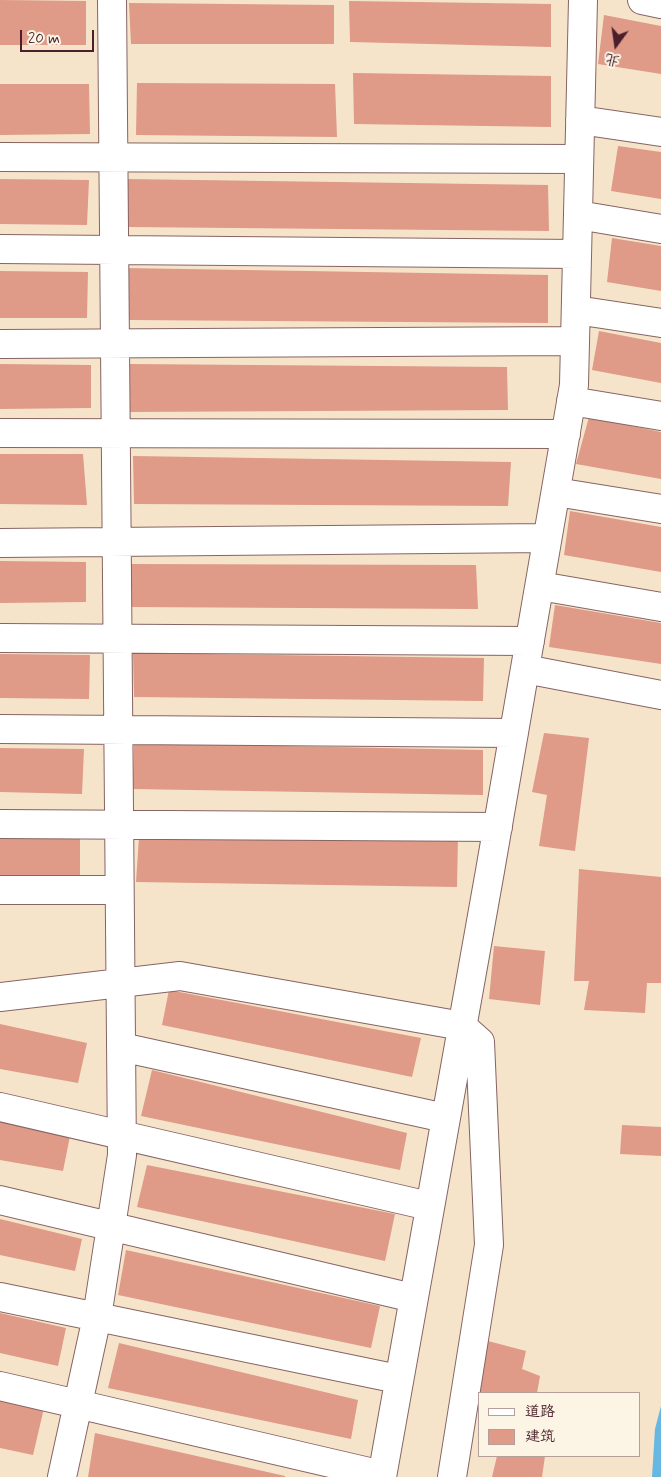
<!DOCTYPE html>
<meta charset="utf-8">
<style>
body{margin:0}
#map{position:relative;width:661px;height:1477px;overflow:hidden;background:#f6e4ca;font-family:Mynerve,"LXGW WenKai TC",sans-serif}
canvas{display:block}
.legend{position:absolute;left:478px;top:1392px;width:162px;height:65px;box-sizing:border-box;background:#fcf5e5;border:1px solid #b59f9b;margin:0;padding:6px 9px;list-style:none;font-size:15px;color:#4a1f2b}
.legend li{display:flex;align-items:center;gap:10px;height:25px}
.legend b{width:25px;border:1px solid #b59f9b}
.north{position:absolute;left:591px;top:20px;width:50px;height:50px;-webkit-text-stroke:4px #fcf5e5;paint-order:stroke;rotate:194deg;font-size:14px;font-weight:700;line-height:20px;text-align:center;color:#4a1f2b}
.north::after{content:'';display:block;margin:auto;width:18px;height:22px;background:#4a1f2b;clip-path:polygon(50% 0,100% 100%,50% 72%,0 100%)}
.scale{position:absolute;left:20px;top:30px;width:74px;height:22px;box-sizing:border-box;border:2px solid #4a1f2b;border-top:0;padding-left:6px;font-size:15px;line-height:18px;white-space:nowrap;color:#4a1f2b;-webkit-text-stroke:4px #fcf5e5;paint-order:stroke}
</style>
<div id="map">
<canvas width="661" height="1477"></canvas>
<ul class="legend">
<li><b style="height:6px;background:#fff"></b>道路</li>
<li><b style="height:14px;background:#df9a88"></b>建筑</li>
</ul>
<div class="north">北</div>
<div class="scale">20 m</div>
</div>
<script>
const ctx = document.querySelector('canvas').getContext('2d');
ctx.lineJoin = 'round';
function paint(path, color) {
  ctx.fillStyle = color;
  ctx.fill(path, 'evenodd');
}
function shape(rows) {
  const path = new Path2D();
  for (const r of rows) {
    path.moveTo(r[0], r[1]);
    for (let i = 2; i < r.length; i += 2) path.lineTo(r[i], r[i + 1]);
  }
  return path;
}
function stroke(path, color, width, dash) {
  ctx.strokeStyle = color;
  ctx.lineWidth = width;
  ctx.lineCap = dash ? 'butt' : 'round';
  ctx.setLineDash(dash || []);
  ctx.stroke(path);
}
paint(shape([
 [661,1406,661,1477,652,1477,655,1429]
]), '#66b7e1');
paint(shape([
 [0,0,86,1,86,45,0,45],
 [349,1,551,4,551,47,350,42],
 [129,3,334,5,334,44,131,44],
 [604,15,661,26,661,74,598,64],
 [353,73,551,76,551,127,354,124],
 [137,83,335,84,337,137,136,135],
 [0,84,89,84,90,134,0,135],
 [618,146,661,152,661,199,611,191],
 [0,179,89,180,87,225,0,224],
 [126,179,548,185,549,231,128,227],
 [612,238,661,246,661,291,607,282],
 [124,268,548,275,548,323,127,320],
 [0,271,88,272,87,318,0,318],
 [599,331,661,343,661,383,592,370],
 [0,364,91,365,91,408,0,409],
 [130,364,507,367,508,410,129,412],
 [589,417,661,432,661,479,576,464],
 [0,454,83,454,87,505,0,504],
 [133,456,511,462,508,506,134,504],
 [570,511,661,527,661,572,564,555],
 [0,561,86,562,86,602,0,603],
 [130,564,476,565,478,609,132,607],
 [555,605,661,623,661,664,549,647],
 [133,653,484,658,483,701,134,697],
 [0,654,90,655,89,699,0,698],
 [544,733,589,738,575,851,539,846,547,795,532,792],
 [134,743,483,750,483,795,133,789],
 [0,748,84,749,82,794,0,792],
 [0,835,80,837,80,880,0,877],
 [139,837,458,837,457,887,136,882],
 [579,869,661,877,661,983,647,983,645,1013,584,1010,589,981,574,981],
 [494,946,545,951,540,1005,489,999],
 [169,990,421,1038,412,1077,162,1025],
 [0,1024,87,1043,78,1083,0,1069],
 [152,1070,407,1133,400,1170,141,1116],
 [0,1121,70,1136,63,1171,0,1160],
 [622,1125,661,1127,661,1156,620,1154],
 [147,1165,395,1214,385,1261,137,1207],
 [0,1219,82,1239,75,1271,0,1255],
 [126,1250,380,1306,371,1348,118,1295],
 [0,1313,66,1328,58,1366,0,1353],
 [488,1341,526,1351,522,1369,540,1376,537,1393,478,1393],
 [119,1343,358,1400,351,1439,108,1388],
 [0,1399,44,1408,33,1455,0,1448],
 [95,1433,285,1476,285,1477,88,1477],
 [497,1456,545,1456,542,1477,492,1477]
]), '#df9a88');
const minor = shape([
 [642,0,661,4],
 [580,120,661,132],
 [0,157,579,159],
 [578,215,661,229],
 [0,249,577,254],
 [576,310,661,323],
 [0,344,575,341],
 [571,401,661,416],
 [0,433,566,434],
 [556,492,661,509],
 [0,543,547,538],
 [540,586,661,607],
 [0,638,530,641],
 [525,669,661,695],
 [0,729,514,733],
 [0,824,498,827],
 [0,890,119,890],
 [0,997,180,976,462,1026,480,1042,489,1245,452,1477],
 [121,1047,445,1118],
 [0,1107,429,1206],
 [0,1200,413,1298],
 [0,1297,398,1379],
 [0,1386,382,1475],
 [62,1477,97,1317,122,1155,112,0],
 [382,1477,490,871,574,385,583,0]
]);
stroke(minor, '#866463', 30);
stroke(minor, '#fff', 28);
</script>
